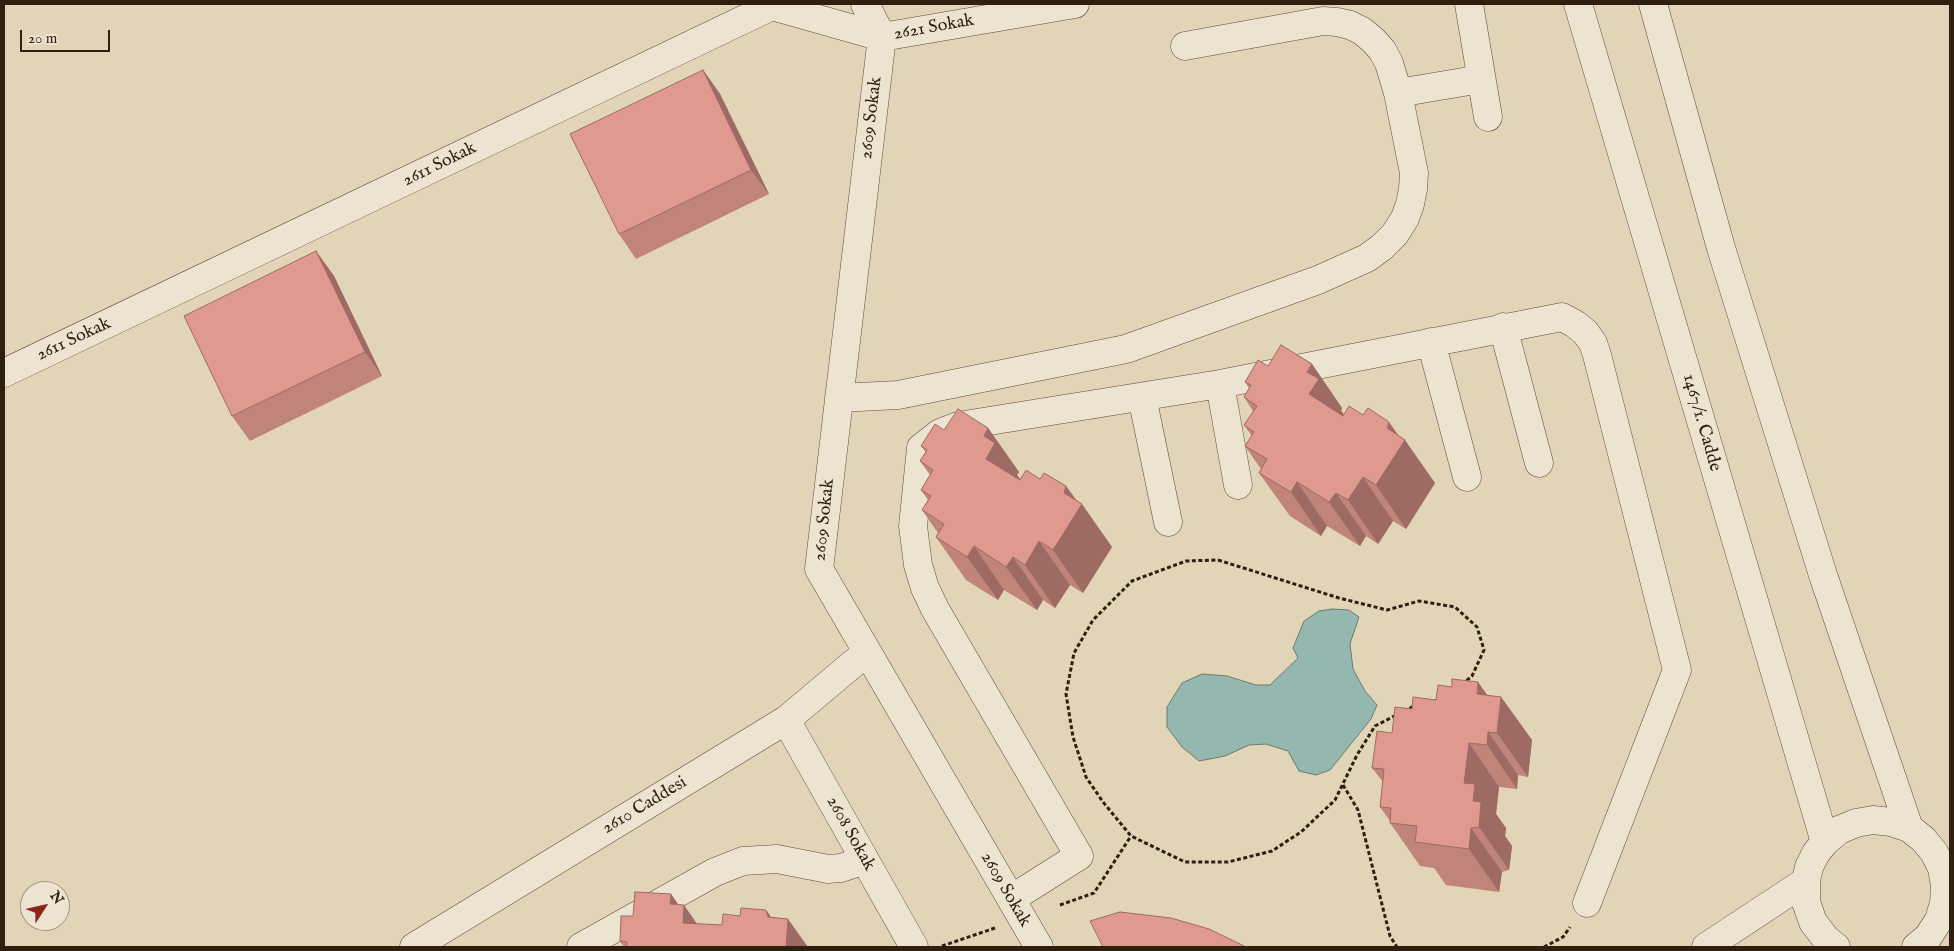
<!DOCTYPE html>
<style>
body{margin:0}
#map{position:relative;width:1954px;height:951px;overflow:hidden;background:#e1d4b7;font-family:"IM FELL English",serif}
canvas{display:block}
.frame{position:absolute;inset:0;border:5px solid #2f1f11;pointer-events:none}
.north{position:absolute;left:20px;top:881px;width:50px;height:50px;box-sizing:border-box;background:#ece3d0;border:1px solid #a09584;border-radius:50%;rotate:55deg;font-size:14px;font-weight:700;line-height:20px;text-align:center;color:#2f1f11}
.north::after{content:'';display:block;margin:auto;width:18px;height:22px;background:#8f2418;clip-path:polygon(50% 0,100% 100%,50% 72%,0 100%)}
.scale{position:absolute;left:20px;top:30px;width:90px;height:22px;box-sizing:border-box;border:2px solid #2f1f11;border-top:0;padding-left:6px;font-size:15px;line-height:18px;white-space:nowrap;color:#2f1f11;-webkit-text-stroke:4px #ece3d0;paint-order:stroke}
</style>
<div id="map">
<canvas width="1954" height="951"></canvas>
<div class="frame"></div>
<div class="north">N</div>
<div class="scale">20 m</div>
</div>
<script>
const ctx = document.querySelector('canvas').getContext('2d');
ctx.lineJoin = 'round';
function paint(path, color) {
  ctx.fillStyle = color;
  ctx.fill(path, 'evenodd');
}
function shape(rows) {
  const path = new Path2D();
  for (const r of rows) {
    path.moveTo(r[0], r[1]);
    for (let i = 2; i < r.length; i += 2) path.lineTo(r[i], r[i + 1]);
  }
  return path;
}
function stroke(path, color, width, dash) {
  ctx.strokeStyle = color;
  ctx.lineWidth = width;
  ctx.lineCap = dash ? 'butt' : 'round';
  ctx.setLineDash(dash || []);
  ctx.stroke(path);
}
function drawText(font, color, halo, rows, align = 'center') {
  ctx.font = font + ' "IM FELL English",serif';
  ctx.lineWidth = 4;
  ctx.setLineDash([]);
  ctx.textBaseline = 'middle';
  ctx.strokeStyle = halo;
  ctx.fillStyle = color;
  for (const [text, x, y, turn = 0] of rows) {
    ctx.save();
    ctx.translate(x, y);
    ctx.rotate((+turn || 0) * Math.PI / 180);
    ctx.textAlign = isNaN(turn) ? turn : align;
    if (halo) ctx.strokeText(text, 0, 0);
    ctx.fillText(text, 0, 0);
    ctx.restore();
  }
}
const water = shape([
 [1332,609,1349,610,1359,617,1350,644,1353,669,1365,691,1377,705,1371,719,1330,770,1316,775,1299,771,1288,751,1266,744,1249,745,1225,756,1199,761,1182,747,1167,727,1167,707,1182,683,1202,674,1227,676,1256,685,1270,685,1298,658,1293,648,1304,621,1319,611,1332,609]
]);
paint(water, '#94b8af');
stroke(water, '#6c7b70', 1);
const minor = shape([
 [865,4,882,37],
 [1469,4,1488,117],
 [1578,4,1825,842],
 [1653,4,1721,248,1823,575,1909,828],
 [882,37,819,569,1039,947],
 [1398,93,1481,79],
 [1503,327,1539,463],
 [1431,342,1467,477],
 [4,373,772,6,882,37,1075,4],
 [1220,384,1238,485],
 [1142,397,1168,522],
 [839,398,898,395,1126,349,1318,280,1367,258,1382,247,1395,234,1405,218,1410,204,1413,189,1414,173,1398,93,1389,63,1382,50,1373,40,1362,31,1350,25,1337,22,1323,21,1185,46],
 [786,720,914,947],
 [1011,899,1079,856,935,609,925,588,918,565,913,526,921,448,940,433,958,426,1220,384,1562,317,1575,324,1585,332,1593,343,1597,355,1677,670,1587,903],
 [414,947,786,720,867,652],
 [581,947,715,872,743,861,777,859,828,869,841,868,865,860],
 [1706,947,1806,881],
 [1836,947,1826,939,1813,922,1806,902,1806,881,1809,867,1816,853,1825,842,1839,830,1856,823,1873,820,1891,822,1909,828,1923,839,1934,852,1942,868,1945,886,1944,903,1939,920,1928,937,1916,947]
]);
stroke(minor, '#5c4c3a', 29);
stroke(shape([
 [1218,560,1339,598,1387,610,1419,601,1455,607,1477,627,1484,650,1472,676,1446,698,1412,707,1375,726,1357,755,1335,800,1301,832,1272,851,1228,862,1185,862,1131,836,1103,802,1086,777,1073,737,1066,694,1074,653,1093,620,1132,581,1186,561,1218,560],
 [1343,785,1358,810,1390,936,1397,947],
 [1060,905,1094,893,1131,836],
 [942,946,995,928],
 [1544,947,1563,937,1570,927]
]), '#2f1f11', 3, [4, 2.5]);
stroke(minor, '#ece3d0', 28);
paint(shape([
 [703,70,720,94,769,194,636,259,619,234],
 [316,251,334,276,382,376,250,441,232,416],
 [1312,364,1342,408,1341,410,1344,415,1363,415,1399,436,1435,483,1406,529,1393,521,1378,544,1366,536,1360,546,1327,526,1321,536,1290,516,1259,473,1261,469,1245,446,1252,436,1244,425,1253,411,1244,397,1249,388,1245,382,1268,366],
 [988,428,1019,472,1017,475,1020,479,1040,479,1066,486,1112,547,1083,593,1070,585,1055,608,1043,600,1037,610,1004,590,998,600,966,580,936,537,938,533,922,510,928,500,921,490,930,475,920,461,926,452,921,446],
 [1487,695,1501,697,1532,740,1528,777,1518,775,1517,789,1499,787,1496,814,1506,828,1505,836,1512,846,1509,870,1502,872,1499,892,1446,885,1434,868,1420,866,1390,823,1390,821,1380,807,1383,782,1372,768,1392,733,1412,709,1436,700],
 [671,894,678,904,697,924,722,925,740,916,766,910,771,917,808,947,624,947,620,941,633,916]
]), '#c1847a');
paint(shape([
 [703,70,720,94,769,194,751,170],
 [316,251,334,276,382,376,365,352],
 [1312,364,1342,408,1341,410,1349,423,1309,394,1307,372],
 [1389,422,1403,442,1405,440,1435,483,1406,529,1376,485],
 [988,428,1019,472,1017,475,1026,487,986,459,984,436],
 [1363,477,1393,521,1378,544,1348,500],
 [1297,482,1327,526,1321,536,1291,492],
 [1066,486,1080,506,1082,504,1112,547,1083,593,1053,550],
 [1336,493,1366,536,1360,546,1329,502],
 [1039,541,1070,585,1055,608,1025,565],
 [974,546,1004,590,998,600,967,557],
 [1013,557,1043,600,1037,610,1006,567],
 [1478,682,1500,713,1501,697,1532,740,1528,777,1497,733,1477,694],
 [1488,732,1518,775,1517,789,1487,745],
 [1469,743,1499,787,1496,814,1506,828,1505,836,1512,846,1509,870,1479,827,1473,801,1464,783],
 [1471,828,1502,872,1499,892,1469,849],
 [671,894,683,912,684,905,713,947,700,947,670,904],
 [766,910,786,939,788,919,808,947,786,947,768,917]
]), '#9d6b63');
const building = shape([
 [703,70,751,170,619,234,570,134,703,70],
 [316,251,365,352,232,416,184,316,316,251],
 [1281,345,1312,364,1307,372,1319,379,1309,394,1343,416,1349,406,1363,415,1368,408,1389,422,1387,428,1405,440,1376,485,1363,477,1348,500,1336,493,1329,502,1297,482,1291,492,1259,473,1267,459,1245,446,1254,432,1244,425,1257,406,1244,397,1251,385,1245,382,1258,360,1268,366,1281,345],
 [958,409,988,428,984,436,995,443,986,459,1020,480,1026,470,1040,479,1044,473,1066,486,1064,493,1082,504,1053,550,1039,541,1025,565,1013,557,1006,567,974,546,967,557,936,537,944,524,922,510,931,496,921,490,933,470,920,461,927,450,921,446,935,424,944,430,958,409],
 [1452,679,1478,682,1477,694,1501,697,1497,733,1488,732,1487,745,1469,743,1464,783,1475,784,1473,801,1481,802,1479,827,1471,828,1469,849,1415,842,1417,826,1390,823,1391,808,1380,807,1384,769,1372,768,1377,731,1392,733,1395,707,1412,709,1413,697,1436,700,1438,685,1452,687,1452,679],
 [635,892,671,894,670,904,684,905,683,923,722,925,723,914,740,916,741,908,766,910,768,917,788,919,786,947,627,947,627,942,620,941,621,916,633,916,635,892],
 [1120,912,1171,918,1209,929,1240,944,1246,947,1103,947,1090,921,1120,912]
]);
paint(building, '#e0998e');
stroke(building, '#9d6b63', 1);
drawText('18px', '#2f1f11', '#ece3d0', [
 ["2621 Sokak",934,28,-10],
 ["2609 Sokak",872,118,-83],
 ["2611 Sokak",440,165,-26],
 ["2611 Sokak",74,340,-25],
 ["1467/1. Cadde",1701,423,74],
 ["2609 Sokak",825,520,-84],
 ["2610 Caddesi",645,806,-31],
 ["2608 Sokak",850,834,61],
 ["2609 Sokak",1005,890,60]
]);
</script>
